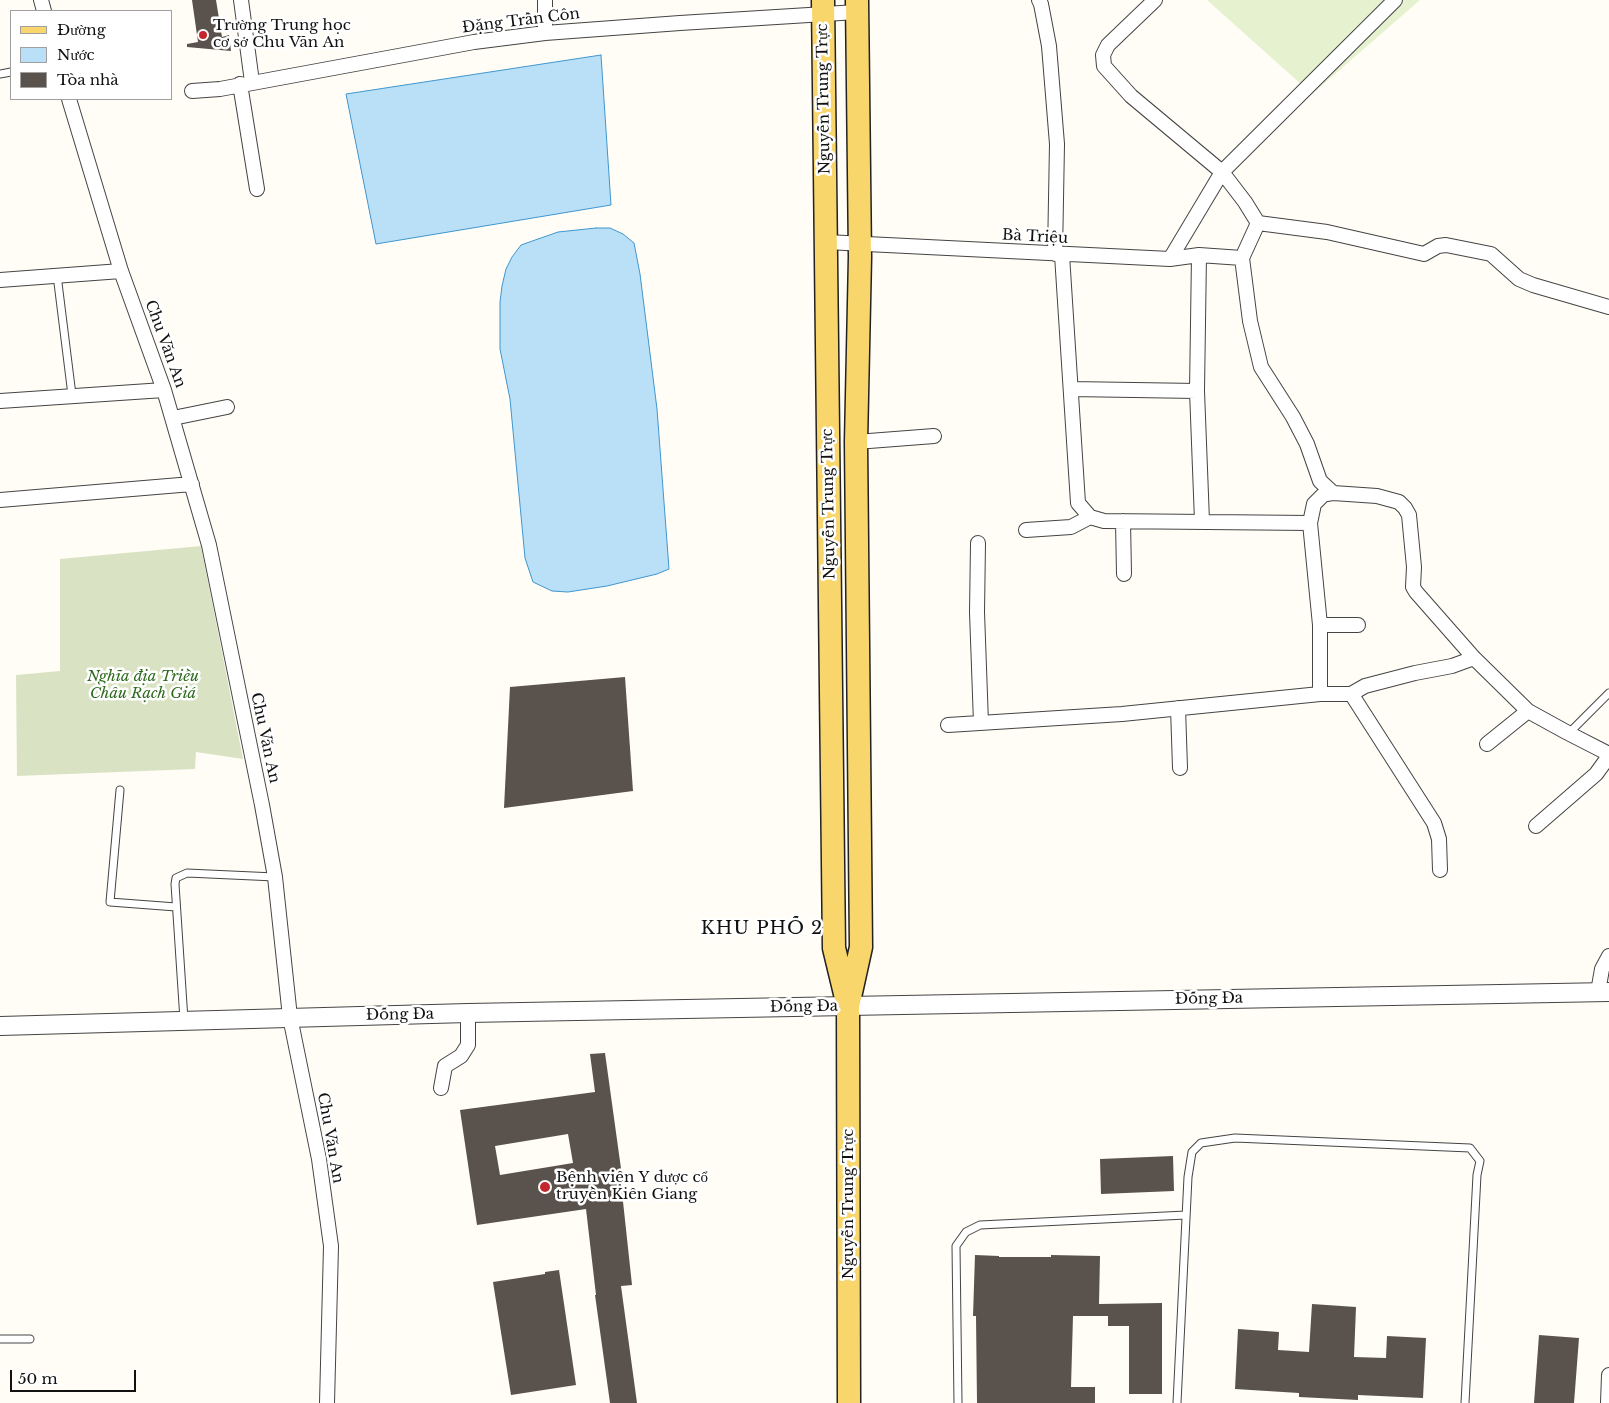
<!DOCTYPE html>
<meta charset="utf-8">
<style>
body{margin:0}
#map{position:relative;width:1609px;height:1403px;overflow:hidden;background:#fffdf5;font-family:"Libre Baskerville",serif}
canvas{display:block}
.legend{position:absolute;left:10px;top:10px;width:162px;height:90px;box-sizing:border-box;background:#fff;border:1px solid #a0a0a0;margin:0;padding:6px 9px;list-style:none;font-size:15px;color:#111}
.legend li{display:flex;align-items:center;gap:10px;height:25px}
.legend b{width:25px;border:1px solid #a0a0a0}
.scale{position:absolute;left:10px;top:1370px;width:126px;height:22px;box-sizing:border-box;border:2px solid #111;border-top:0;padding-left:6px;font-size:15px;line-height:18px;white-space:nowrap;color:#111;-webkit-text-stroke:4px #fff;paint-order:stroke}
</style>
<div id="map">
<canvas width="1609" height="1403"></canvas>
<ul class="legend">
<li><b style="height:6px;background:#f9d66b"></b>Đường</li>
<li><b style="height:14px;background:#b9e0f7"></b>Nước</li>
<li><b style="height:14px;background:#5a524d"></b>Tòa nhà</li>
</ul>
<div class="scale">50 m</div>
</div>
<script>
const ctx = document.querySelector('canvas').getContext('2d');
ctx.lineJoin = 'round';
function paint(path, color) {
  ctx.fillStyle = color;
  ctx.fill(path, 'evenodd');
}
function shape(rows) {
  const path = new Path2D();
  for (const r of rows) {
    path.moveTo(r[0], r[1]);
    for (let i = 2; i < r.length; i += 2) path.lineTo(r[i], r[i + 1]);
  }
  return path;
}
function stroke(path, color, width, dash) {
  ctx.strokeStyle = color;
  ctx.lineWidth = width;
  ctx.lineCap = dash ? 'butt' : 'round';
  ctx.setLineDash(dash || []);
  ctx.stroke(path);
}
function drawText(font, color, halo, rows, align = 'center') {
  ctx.font = font + ' "Libre Baskerville",serif';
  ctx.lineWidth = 5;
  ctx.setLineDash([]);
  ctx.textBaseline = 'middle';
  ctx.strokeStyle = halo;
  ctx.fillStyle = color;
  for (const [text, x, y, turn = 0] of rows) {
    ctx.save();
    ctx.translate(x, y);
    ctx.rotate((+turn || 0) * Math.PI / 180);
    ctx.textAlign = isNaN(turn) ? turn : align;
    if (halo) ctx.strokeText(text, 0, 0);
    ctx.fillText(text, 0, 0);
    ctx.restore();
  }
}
paint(shape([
 [201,546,243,759,196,752,195,769,17,776,16,675,60,671,60,559]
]), '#d9e3c4');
paint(shape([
 [1207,0,1420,0,1312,94]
]), '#e6f2cf');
const water = shape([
 [601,55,611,205,376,244,346,94,601,55],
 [596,228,610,228,623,234,634,243,640,274,657,409,669,569,657,574,607,586,568,592,552,591,533,582,525,558,510,399,500,349,500,302,502,286,506,269,512,257,521,245,558,232,596,228]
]);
paint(water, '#b9e0f7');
stroke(water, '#3f96cf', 1);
paint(shape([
 [192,0,216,0,222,37,229,35,231,51,187,47,187,44,198,42],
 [625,677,633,791,504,808,510,687],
 [605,1053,623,1183,621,1183,632,1285,621,1286,637,1403,610,1403,595,1295,596,1295,586,1209,477,1225,460,1110,595,1092,590,1054],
 [568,1134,573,1163,500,1175,495,1146],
 [1173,1156,1174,1191,1101,1194,1100,1159],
 [975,1255,999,1256,999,1257,1051,1257,1051,1255,1100,1256,1099,1304,1162,1303,1162,1394,1129,1394,1129,1326,1108,1326,1108,1316,1073,1316,1071,1387,1095,1387,1095,1403,977,1403,976,1316,973,1316],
 [559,1270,576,1385,511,1395,493,1282,545,1274,545,1272],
 [1312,1304,1356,1307,1354,1357,1386,1358,1387,1336,1426,1338,1423,1398,1358,1395,1358,1400,1299,1397,1299,1393,1235,1389,1238,1329,1279,1332,1278,1350,1309,1352],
 [1539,1335,1579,1338,1574,1403,1534,1403]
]), '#5a524d');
const service = shape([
 [0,74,11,72],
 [57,275,72,395],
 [1569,733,1609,693],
 [120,790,110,902,176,907],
 [184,1020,175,884,176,878,187,873,275,877],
 [0,1339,30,1339],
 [958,1403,956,1246,966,1232,980,1225,1186,1215],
 [1177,1403,1188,1177,1192,1152,1201,1143,1235,1138,1470,1148,1480,1161,1477,1175,1465,1403]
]);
const minor = shape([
 [41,0,44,11],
 [241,0,252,82],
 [1039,0,1041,4,1049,46,1057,144,1055,254],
 [1155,0,1108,45,1103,55,1104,66,1131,96,1222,172,1245,202,1258,223,1242,258,1250,321,1261,367,1293,417,1307,444,1320,481,1333,493,1377,496,1399,502,1405,508,1409,515,1414,567,1413,587,1416,592,1474,658,1528,711,1568,733,1609,754],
 [545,33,545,0],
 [240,84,257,189],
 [192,91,220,89,474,42,545,33,680,23,857,12],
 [69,99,121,271,164,390,209,545,262,805,275,877,290,1017,319,1159,331,1246,327,1403],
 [1258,223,1327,232,1424,254,1438,246,1446,245,1491,254,1519,279,1533,285,1609,307],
 [826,242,1170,259,1199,255,1242,258],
 [1062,255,1078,503,1090,517,1104,521,1310,523],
 [1199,255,1197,391,1202,521],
 [1170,259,1222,172,1395,0],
 [0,280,121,271],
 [1071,389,1197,391],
 [0,401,164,390],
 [173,418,227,407],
 [856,442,934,436],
 [0,500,192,484],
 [1123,521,1124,574],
 [1026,530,1071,527,1090,517],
 [978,543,977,612,981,723],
 [1320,625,1358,625],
 [1320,694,1320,625,1310,523,1314,504,1323,495,1333,493],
 [1351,694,1365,686,1415,673,1452,666,1474,658],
 [1178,708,1180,768],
 [948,725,1122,714,1320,694,1349,694,1352,695,1434,823,1439,839,1440,870],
 [1487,744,1528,711],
 [1536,826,1596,774,1609,756],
 [1598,992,1602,969,1609,956],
 [441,1088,445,1066,461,1056,468,1045,468,1013],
 [1608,1403,1609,1375]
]);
const tertiary = shape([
 [0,1026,468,1013,1609,992]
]);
const primary = shape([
 [823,0,834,948,847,1002],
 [849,1403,848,1006,861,947,856,442,860,257,857,0]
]);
stroke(service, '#444', 9);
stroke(minor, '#444', 16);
stroke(tertiary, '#444', 20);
stroke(primary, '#222', 25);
stroke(service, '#fff', 7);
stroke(minor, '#fff', 14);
stroke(tertiary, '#fff', 18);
stroke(primary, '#f9d66b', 22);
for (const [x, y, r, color] of [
 [203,35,5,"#c4262e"],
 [545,1187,6,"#c4262e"]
]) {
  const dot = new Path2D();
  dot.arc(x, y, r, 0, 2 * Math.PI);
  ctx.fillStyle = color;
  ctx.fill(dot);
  stroke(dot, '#fff', 2);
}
drawText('15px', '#111', '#fff', [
 ["Đặng Trần Côn",521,21,-7],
 ["Nguyễn Trung Trực",824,99,-91],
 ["Bà Triệu",1035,237,3],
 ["Chu Văn An",165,344,70],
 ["Nguyễn Trung Trực",829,504,-91],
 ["Chu Văn An",265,738,78],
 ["Đống Đa",1209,999,-1],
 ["Đống Đa",804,1007,-1],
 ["Đống Đa",400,1015,-1],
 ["Chu Văn An",330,1138,80],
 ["Nguyễn Trung Trực",849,1204,-90]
]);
drawText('15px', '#111', '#fff', [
 ["Trường Trung học",213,26],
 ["cơ sở Chu Văn An",213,43],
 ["Bệnh viện Y dược cổ",556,1178],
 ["truyền Kiên Giang",556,1195]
], 'left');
drawText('italic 15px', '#2f6b1f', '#fff', [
 ["Nghĩa địa Triều",143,677],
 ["Châu Rạch Giá",143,694]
]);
ctx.letterSpacing = '1px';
drawText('18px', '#111', '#fff', [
 ["KHU PHỐ 2",762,929]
]);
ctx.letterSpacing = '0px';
</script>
